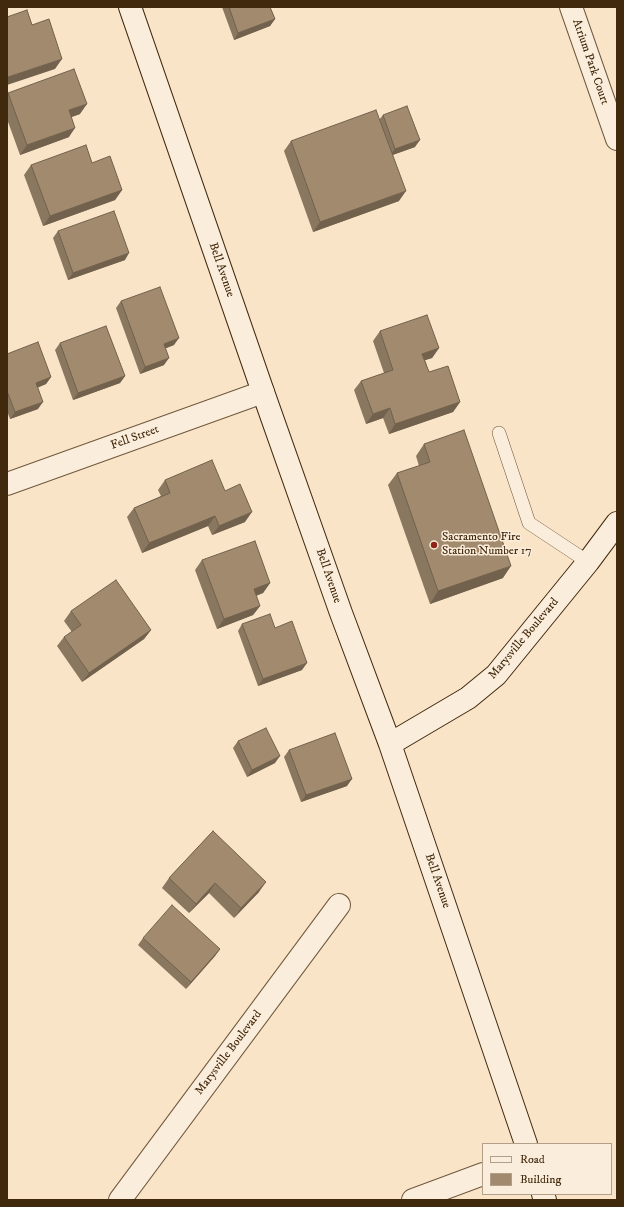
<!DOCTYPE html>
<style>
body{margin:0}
#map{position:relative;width:624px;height:1207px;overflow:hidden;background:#f9e4c8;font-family:"IM FELL DW Pica",serif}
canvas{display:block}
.frame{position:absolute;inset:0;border:8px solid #41290d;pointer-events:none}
.legend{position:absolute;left:482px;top:1143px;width:130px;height:52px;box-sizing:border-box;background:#fbeddb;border:1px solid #b19f89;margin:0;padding:5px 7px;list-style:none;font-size:12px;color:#41290d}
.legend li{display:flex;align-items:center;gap:8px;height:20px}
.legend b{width:20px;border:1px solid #b19f89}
</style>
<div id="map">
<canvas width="624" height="1207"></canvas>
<div class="frame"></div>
<ul class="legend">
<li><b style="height:5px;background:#fbeddb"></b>Road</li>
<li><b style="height:11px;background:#a18a6e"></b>Building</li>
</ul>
</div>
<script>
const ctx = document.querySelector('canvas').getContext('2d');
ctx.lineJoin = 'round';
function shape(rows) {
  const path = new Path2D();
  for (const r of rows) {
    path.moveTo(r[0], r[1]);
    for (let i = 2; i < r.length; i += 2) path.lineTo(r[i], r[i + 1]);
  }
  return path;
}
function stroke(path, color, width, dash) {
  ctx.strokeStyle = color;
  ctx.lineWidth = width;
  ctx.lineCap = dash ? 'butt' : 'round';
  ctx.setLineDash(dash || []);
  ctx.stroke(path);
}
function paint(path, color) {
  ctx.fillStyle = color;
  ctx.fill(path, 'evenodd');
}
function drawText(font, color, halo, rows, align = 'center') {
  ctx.font = font + ' "IM FELL DW Pica",serif';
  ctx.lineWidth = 3;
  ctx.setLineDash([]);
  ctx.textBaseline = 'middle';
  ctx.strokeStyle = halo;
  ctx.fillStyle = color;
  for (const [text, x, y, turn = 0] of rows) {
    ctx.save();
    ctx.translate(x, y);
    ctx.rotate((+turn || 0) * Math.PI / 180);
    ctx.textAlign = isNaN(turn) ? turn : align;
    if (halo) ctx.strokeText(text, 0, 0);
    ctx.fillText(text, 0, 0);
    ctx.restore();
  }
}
const service = shape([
 [499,433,529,523,588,562]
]);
const minor = shape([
 [571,7,617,139],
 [7,484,263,392],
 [120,1200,339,905],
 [413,1200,483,1174]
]);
const secondary = shape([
 [130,7,263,392,341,613,390,744,526,1144],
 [390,744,468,698,496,675,588,562,617,523],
 [543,1194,545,1200]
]);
stroke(service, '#6f583c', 14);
stroke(minor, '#6f583c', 24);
stroke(secondary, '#41290d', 24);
stroke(service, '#fbeddb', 13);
stroke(minor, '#fbeddb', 22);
stroke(secondary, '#fbeddb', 22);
paint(shape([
 [222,7,270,7,275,19,270,26,234,40],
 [8,93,80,114,72,117,69,137,20,155,7,119,7,95],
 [383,115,415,147,392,155,399,201,313,232,284,151,291,141,379,120],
 [92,163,122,190,115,200,43,226,24,175,31,165],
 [58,231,125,260,68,280,53,238],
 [121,301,174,345,166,348,164,365,140,374,116,308],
 [380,331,439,348,432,358,425,360,429,372,460,402,453,412,389,434,383,418,366,424,354,390,361,381,384,373,373,341],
 [60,343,125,376,120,383,73,400,55,350],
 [7,354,51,377,46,384,37,388,38,409,10,419,7,411],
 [424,444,503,578,430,604,388,485,397,473,419,466,416,456],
 [165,480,225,491,245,522,212,535,208,526,142,553,127,517,134,508,161,496,158,490],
 [202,560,270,583,263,593,256,596,260,606,253,615,217,629,195,570],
 [71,611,151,630,144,639,82,682,57,646,64,637,72,632,64,621],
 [242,624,275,628,302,670,258,686,238,631],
 [238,741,275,763,247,777,233,748],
 [289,750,347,786,301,802,284,757],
 [213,831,259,892,234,918,209,893,189,913,162,888,169,878],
 [143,938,220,949,215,956,186,989,138,945]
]), '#8a775f');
paint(shape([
 [275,19,270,26,234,40,238,33],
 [62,59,55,69,7,85,7,79,8,77],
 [87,104,80,114,62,120,69,110],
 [75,128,69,137,20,155,27,145],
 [420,140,415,147,390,156,395,149],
 [122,190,115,200,43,226,50,216],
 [406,191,399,201,313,232,320,222],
 [129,253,125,260,68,280,73,273],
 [179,338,174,345,159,351,164,344],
 [439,348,432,358,416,363,422,354],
 [169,358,164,365,140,374,145,367],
 [125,376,120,383,73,400,78,393],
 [51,377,46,384,31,390,36,383],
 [43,402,38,409,10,419,15,412],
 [460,402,453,412,389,434,395,424],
 [390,408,383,418,366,424,373,414],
 [252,512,245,522,212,535,219,526],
 [215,516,208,526,142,553,149,543],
 [511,566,503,578,430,604,438,591],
 [270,583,263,593,247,599,254,589],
 [260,606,253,615,217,629,224,619],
 [151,630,144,639,82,682,89,673],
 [307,663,302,670,258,686,263,679],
 [280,756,275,763,247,777,252,770],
 [352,779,347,786,301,802,306,795],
 [266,882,259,892,234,918,241,908],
 [215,883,209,893,189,913,196,904],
 [220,949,215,956,186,989,191,982]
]), '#71614d');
const building = shape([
 [229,7,270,7,275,19,238,33,229,7],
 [27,10,32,25,49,19,62,59,8,77,7,74,7,17,27,10],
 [74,69,87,104,69,110,75,128,27,145,8,93,74,69],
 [407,106,420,140,395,149,383,115,407,106],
 [376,110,406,191,320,222,291,141,376,110],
 [86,145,92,163,110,156,122,190,50,216,31,165,86,145],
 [114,211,129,253,73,273,58,231,114,211],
 [160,287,179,338,164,344,169,358,145,367,121,301,160,287],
 [427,315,439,348,422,354,429,372,448,366,460,402,395,424,390,408,373,414,361,381,393,370,380,331,427,315],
 [106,326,125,376,78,393,60,343,106,326],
 [38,342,51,377,36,383,43,402,15,412,7,391,7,354,38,342],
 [464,430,511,566,438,591,397,473,430,462,424,444,464,430],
 [212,460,225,491,240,484,252,512,219,526,215,516,149,543,134,508,170,493,165,480,212,460],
 [255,541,270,583,254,589,260,606,224,619,202,560,255,541],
 [116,580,151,630,89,673,64,637,81,625,71,611,116,580],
 [270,614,275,628,292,621,307,663,263,679,242,624,270,614],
 [266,728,280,756,252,770,238,741,266,728],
 [335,733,352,779,306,795,289,750,335,733],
 [213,831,266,882,241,908,215,883,196,904,169,878,213,831],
 [172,905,220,949,191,982,143,938,172,905]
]);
paint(building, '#a18a6e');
stroke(building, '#71614d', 1);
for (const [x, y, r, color] of [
 [434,545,4,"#8f2418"]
]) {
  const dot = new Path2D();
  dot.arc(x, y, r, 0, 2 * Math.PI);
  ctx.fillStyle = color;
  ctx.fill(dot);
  stroke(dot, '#fbeddb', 1.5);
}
drawText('12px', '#41290d', '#fbeddb', [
 ["Atrium Park Court",590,62,71],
 ["Bell Avenue",221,270,71],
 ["Fell Street",135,438,-20],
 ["Bell Avenue",328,576,71],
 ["Marysville Boulevard",524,639,-50],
 ["Bell Avenue",437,881,71],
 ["Marysville Boulevard",229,1053,-53]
]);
drawText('12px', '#41290d', '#fbeddb', [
 ["Sacramento Fire",442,538],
 ["Station Number 17",442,552]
], 'left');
</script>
